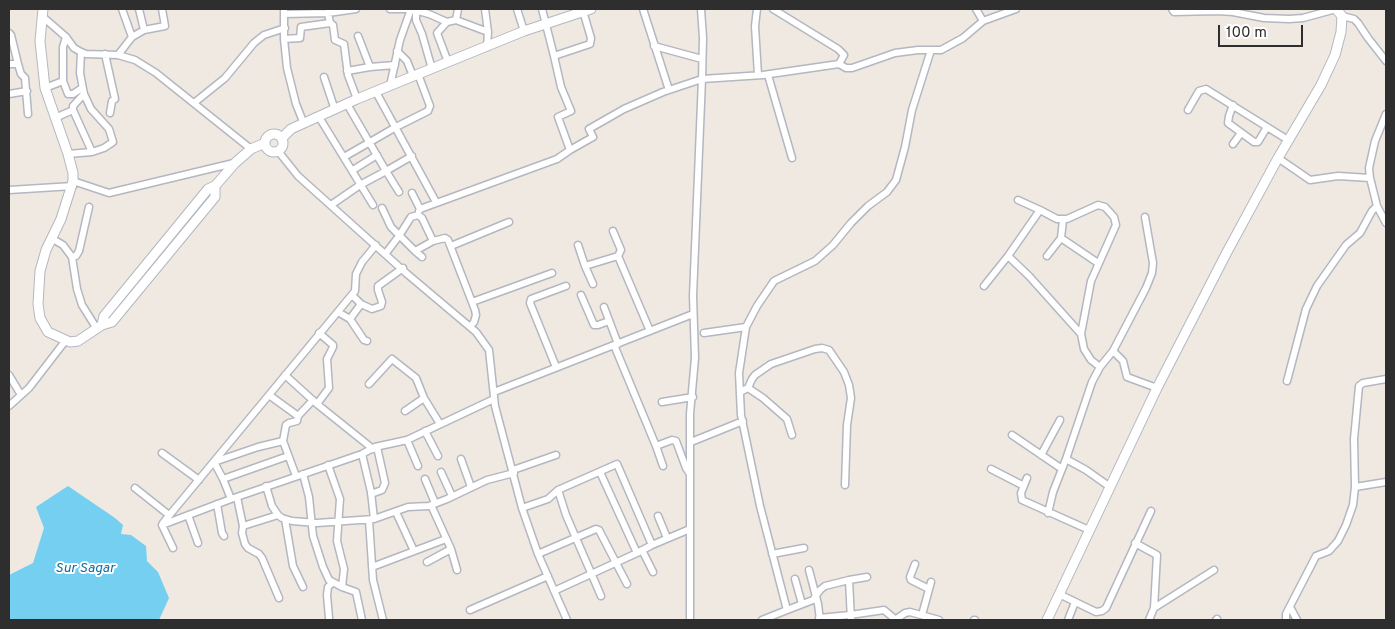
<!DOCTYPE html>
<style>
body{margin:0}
#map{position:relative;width:1395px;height:629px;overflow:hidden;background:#efe9e1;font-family:Overpass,sans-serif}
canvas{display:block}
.frame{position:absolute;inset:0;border:10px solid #2e2e2e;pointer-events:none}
.scale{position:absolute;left:1218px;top:25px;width:85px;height:22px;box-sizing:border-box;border:2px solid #2e2e2e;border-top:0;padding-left:6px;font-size:15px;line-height:18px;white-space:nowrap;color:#2e2e2e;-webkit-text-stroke:4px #fff;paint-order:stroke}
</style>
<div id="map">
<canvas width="1395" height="629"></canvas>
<div class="frame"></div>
<div class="scale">100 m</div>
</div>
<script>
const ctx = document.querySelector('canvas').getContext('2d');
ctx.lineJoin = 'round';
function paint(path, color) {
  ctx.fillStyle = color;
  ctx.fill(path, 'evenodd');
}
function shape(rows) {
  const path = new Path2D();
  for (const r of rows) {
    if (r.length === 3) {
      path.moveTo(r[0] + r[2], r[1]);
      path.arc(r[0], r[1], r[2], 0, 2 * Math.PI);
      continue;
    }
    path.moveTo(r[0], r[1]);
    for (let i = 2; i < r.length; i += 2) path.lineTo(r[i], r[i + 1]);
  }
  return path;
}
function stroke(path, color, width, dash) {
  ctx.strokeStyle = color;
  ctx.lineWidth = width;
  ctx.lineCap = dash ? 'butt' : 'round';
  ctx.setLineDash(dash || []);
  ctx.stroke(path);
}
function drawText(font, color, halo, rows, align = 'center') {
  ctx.font = font + ' Overpass,sans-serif';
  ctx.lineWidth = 4;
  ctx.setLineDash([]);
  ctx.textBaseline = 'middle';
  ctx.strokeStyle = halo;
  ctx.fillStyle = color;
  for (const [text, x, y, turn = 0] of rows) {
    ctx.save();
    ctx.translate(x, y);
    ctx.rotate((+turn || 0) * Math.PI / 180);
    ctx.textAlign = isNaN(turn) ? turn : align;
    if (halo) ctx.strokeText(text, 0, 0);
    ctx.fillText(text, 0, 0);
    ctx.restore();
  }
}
paint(shape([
 [68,486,115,518,123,525,121,534,131,535,146,546,147,561,158,572,169,598,159,620,9,620,9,575,33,563,44,528,36,507]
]), '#75cff0');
const street = shape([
 [139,9,144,30],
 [284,9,284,39,287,68,296,104,304,124],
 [356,9,328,13,330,23,333,25,335,40,344,44,348,75,357,99],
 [390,9,411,9,429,14,447,22,456,20,488,32],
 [485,9,488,32,487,47],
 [517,9,524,31],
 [542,9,554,56,590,44,591,38,583,11],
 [643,9,669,90],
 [701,9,703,38,702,79,763,75,839,64,846,68,852,68,895,53,918,50,941,50,963,38,983,21,976,9],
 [757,9,755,26,758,75],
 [773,9,838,49,844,55,839,64],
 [1172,9,1174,12,1217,11,1233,12,1264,18,1289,19,1303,18,1336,9],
 [416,10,416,20,422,34,432,69],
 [284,14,328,13,329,10],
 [1342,16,1354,19,1358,23,1368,38,1386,61],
 [43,17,66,37,74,48,81,52,86,54,118,55,135,60,156,73,251,149],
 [456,20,458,9],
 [983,21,1016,9],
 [447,22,437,33,448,62],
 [9,33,11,35,18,64,9,64],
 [132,37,144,30,165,26,162,9],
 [284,39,300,38,301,27,330,23],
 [654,46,702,59],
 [397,51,407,61,413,76],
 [105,54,115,99,112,101,110,113],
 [118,55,132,37,122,9],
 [554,56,561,87,571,111,558,117,570,150,593,137,589,129,624,109,663,92,702,79,693,296,695,358,690,414,690,620],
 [18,64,21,74,25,78,28,114],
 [370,67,395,65],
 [347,71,370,67,358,36],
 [768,75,792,158],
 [324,77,335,110],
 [63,81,68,94,73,94,82,88],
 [390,86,400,40,411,9],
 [45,88,63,81,63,47,66,37],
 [376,92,436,202],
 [9,94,27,91],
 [194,103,225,78,254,43,264,35,285,28],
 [1233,105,1229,116,1228,123,1254,142,1258,142,1267,127],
 [73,110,92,152],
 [1188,110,1199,91,1206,89,1288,140],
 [1386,114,1375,141,1369,168,1370,178,1377,206,1386,223],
 [319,117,373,205],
 [55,118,73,110,73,106,84,94],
 [1233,144,1241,133],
 [278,151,298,176,406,273,476,332,489,350,495,406,522,508,538,554,567,620],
 [68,154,92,152,104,148,113,142,109,129,91,109,84,94,80,73,81,52],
 [344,157,396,127,428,111,430,106,418,74],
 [1278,158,1310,180,1338,176,1370,178],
 [353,170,377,155],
 [73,181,109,193,234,163],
 [9,190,73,186],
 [399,192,386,171,412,156],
 [412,193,420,209,419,211],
 [1018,200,1040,210],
 [331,205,360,185,386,171,347,104],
 [382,208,391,227,415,251],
 [420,209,557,159,570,150],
 [1145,217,1153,263,1152,273,1146,288,1113,351,1123,361,1127,377,1157,388],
 [613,231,621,250,618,256],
 [51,238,63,245,72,257,77,289,82,305,97,329],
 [1061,238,1098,263],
 [433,241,445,238,448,240,475,310,476,315,474,322,470,327],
 [578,245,585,266],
 [451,246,509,222],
 [386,253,399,236,411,217,418,215,422,218,433,241,415,251,422,257],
 [1008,256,1029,276,1081,334],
 [1047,256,1061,238,1063,220],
 [72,257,76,256,79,251,89,207],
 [593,284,585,266,618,256,650,331],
 [984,286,1008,256,1040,210,1057,219,1067,219,1098,205,1105,207,1114,217,1116,225,1091,281,1081,334,1084,349,1091,360,1100,367,1113,351],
 [581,295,594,325,598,325,609,321],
 [472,302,552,273],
 [361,304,372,309,381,306,382,302,378,290,378,286,403,268],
 [604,307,618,344],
 [338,312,350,319,361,304,352,295],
 [350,319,364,340,367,341],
 [704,333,746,327],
 [614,345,693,314],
 [556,367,530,303,531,299,566,286],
 [1100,367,1092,382,1066,459,1086,470,1110,487],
 [9,375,21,395],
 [285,375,317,404,373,449],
 [1287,381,1306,309,1317,286,1346,245,1360,233,1372,211,1377,206],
 [369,384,392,359,416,378,424,398,440,424],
 [748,388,763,398,787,419,792,435],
 [494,392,614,345,656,446,672,440,676,441,686,468,690,474],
 [740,392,748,388,752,379,755,375,771,364,815,349,822,348,829,350,844,372,849,385,851,398,847,425,845,485],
 [269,395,298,416,313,400],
 [662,402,693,397],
 [317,404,329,388,327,359,333,347,333,345,319,333],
 [9,406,29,388,66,340],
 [405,411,424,398],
 [425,431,438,456],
 [1012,435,1062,469,1066,459],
 [407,440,418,466],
 [283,441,286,425,289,423,297,421,298,416],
 [691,442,743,421],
 [656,446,663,466],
 [162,453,199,480],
 [362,454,371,492,374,519],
 [1041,455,1060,420],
 [461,459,471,487],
 [328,465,340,499,337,541,344,569,342,587,356,592,362,620],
 [991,469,1024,486],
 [513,470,556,455],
 [441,472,452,496],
 [600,472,637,553,652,545],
 [303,474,309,497,313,536,323,567,329,580,342,587],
 [1027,478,1021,493,1022,500,1089,530],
 [223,479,288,456],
 [425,479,435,503],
 [266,486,272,506,278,515,282,518,292,521,317,523,374,519,408,507,429,506,447,499,487,480,514,473],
 [1355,487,1386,482],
 [135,488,169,515],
 [558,490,617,464,652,545,690,529],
 [371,494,382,490,385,483,377,447],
 [237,497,243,526,278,515],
 [231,499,223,479,214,462,258,447,283,441,296,476],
 [217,504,222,533,224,536],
 [522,508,548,499,558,490,566,515,601,596],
 [396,512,414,551],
 [1048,513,1053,492,1062,469],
 [188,515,198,543],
 [658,516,667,538],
 [285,519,293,566,303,587],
 [369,520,373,580,383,620],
 [163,523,162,525,231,499,362,454,375,447,407,440,494,399],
 [163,523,355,291,356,274,362,262,376,245],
 [162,525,173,548],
 [243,526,242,533,245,544,248,548,259,554,262,558,279,598],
 [1135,543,1157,555,1154,608],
 [451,549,457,570],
 [642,550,653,572],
 [538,554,596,529,599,530,627,584],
 [772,554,804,548],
 [427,562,451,549,431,505],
 [915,564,910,577,911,580,929,589],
 [372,567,446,539],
 [809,570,818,604,820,620],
 [795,579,802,604],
 [849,580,867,577],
 [554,591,637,553],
 [1059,594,1096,612,1102,611,1106,608,1151,511],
 [1290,607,1297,620],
 [470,610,548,576],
 [787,610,813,600,820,590,825,586,849,580,851,620],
 [922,615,931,582],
 [329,618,327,595,328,587,332,583],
 [819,618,850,615,884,610,896,620],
 [762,620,787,610,760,506,741,415,739,373,746,327,757,306,774,281,815,261,833,245,851,223,868,206,887,192,896,180,905,147,912,110,931,50],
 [895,620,905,613,910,612,939,620],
 [974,620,975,620],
 [1068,620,1075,602],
 [1149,620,1154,608,1214,570],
 [1216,620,1217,619],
 [1286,620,1286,614,1316,556,1329,551,1338,541,1346,525,1353,505,1355,487,1354,439,1359,386,1363,383,1386,379]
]);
const secondary = shape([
 [43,9,40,41,45,88,68,154,73,173,73,181,61,219,46,250,40,271,38,304,40,318,48,332,70,342,78,341,102,325,112,322,215,197,215,186],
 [274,143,9],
 [282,138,291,129,357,99,524,31,591,9],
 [102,325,104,316,208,189,215,186,235,163,251,149,265,143],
 [1047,620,1157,388,1227,252,1278,158,1321,85,1335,55,1341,32,1342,16,1336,9]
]);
stroke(street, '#b4b7c1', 9);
stroke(secondary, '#b4b7c1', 11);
stroke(street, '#fff', 6);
stroke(secondary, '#fff', 9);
drawText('italic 14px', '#0d6fa3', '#fff', [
 ["Sur Sagar",85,569]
]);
</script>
